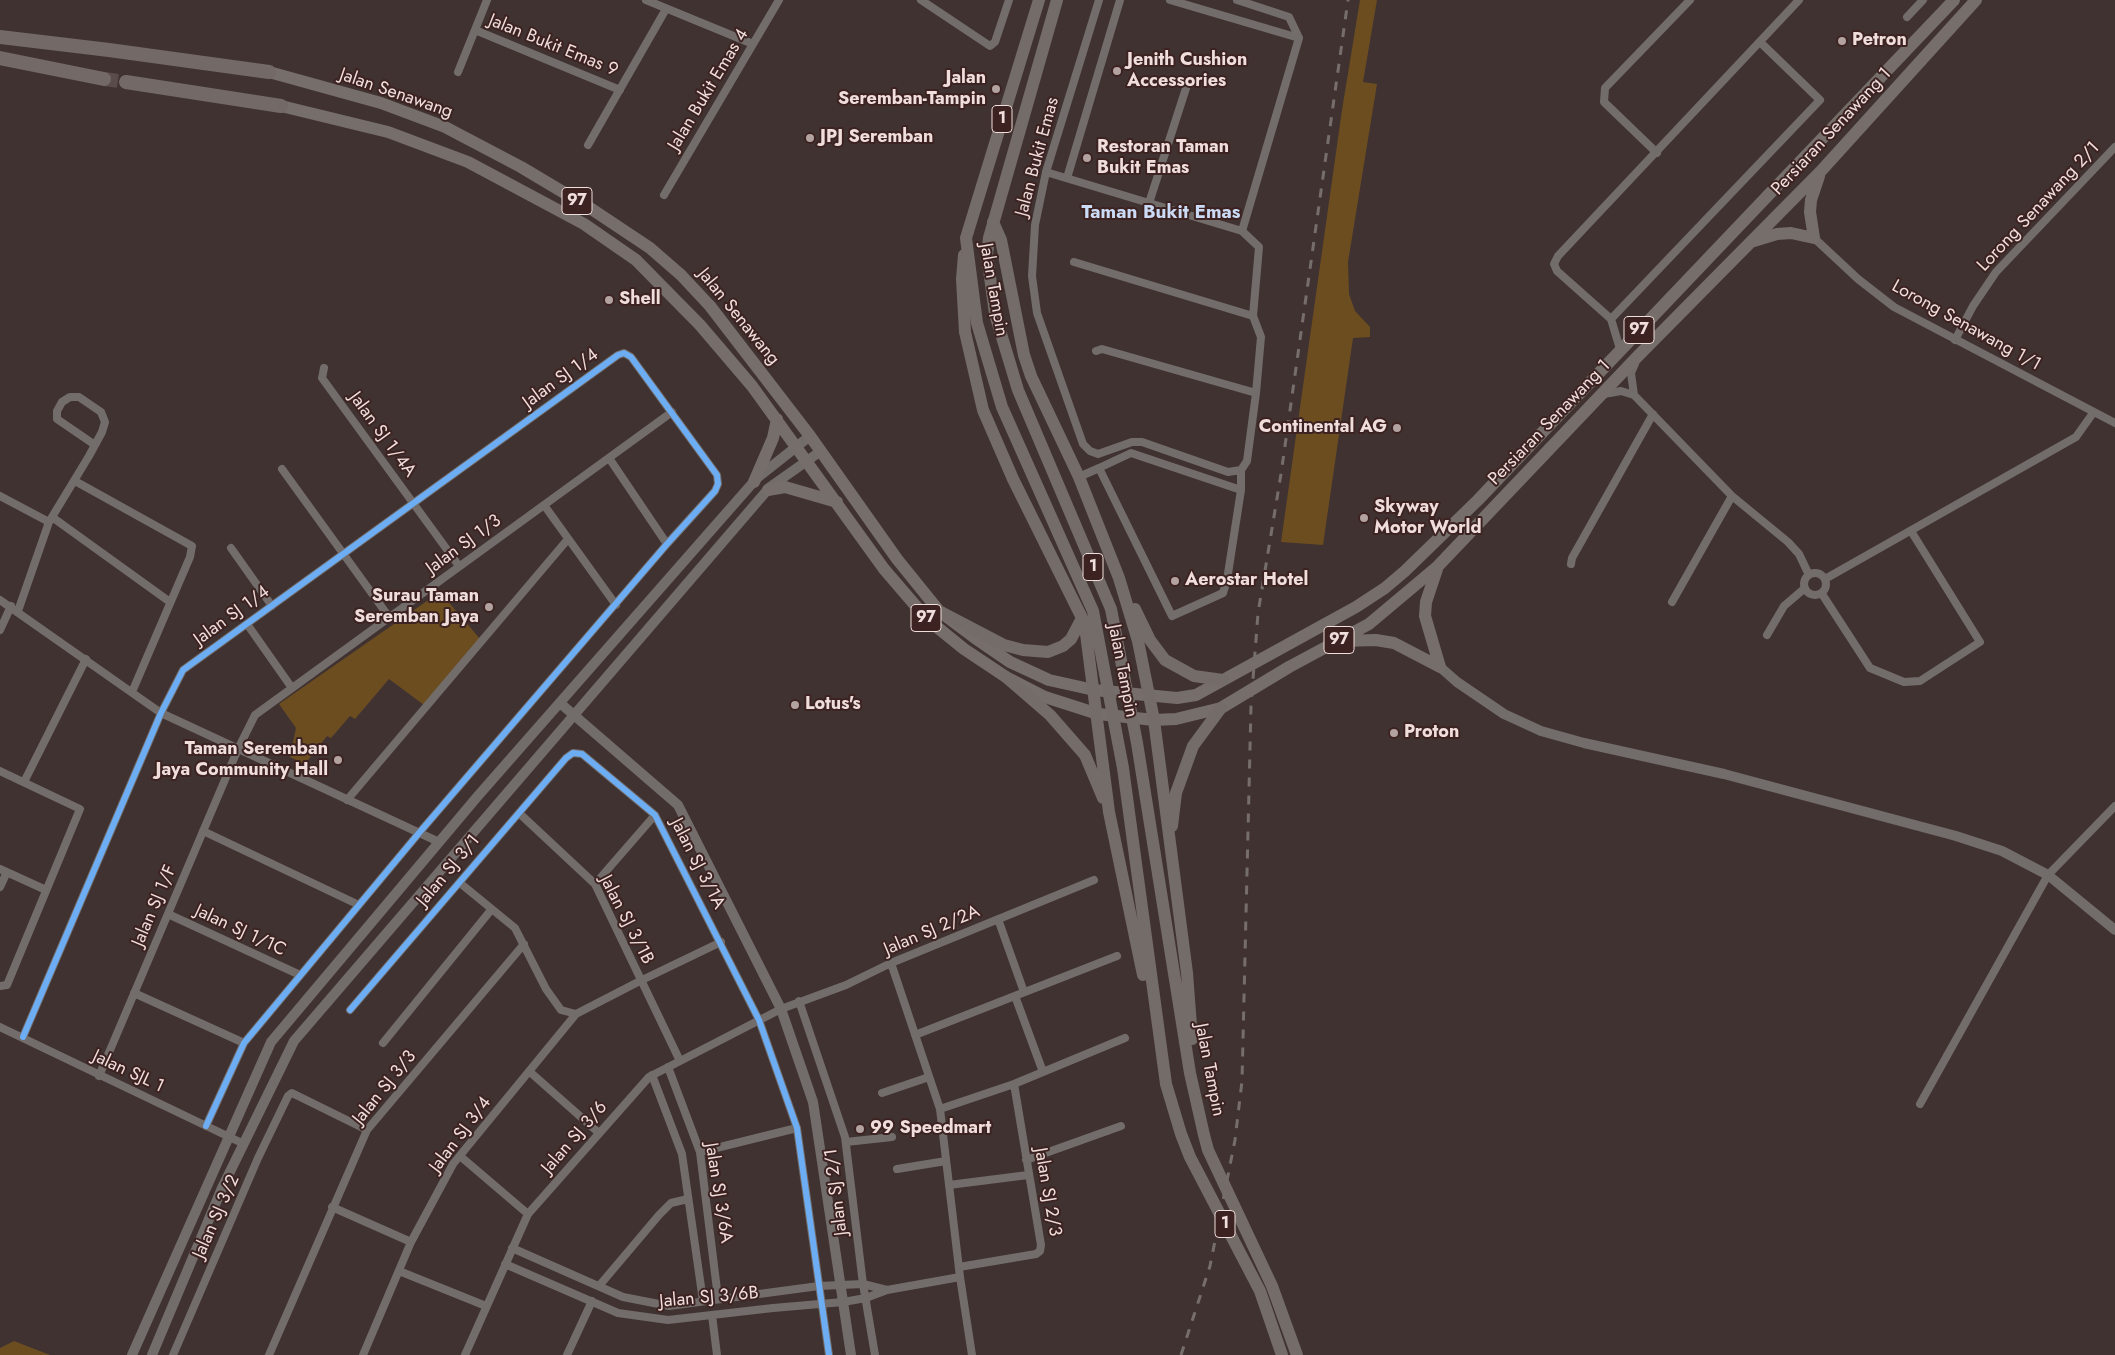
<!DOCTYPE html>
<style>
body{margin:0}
canvas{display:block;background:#403230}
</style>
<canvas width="2115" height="1355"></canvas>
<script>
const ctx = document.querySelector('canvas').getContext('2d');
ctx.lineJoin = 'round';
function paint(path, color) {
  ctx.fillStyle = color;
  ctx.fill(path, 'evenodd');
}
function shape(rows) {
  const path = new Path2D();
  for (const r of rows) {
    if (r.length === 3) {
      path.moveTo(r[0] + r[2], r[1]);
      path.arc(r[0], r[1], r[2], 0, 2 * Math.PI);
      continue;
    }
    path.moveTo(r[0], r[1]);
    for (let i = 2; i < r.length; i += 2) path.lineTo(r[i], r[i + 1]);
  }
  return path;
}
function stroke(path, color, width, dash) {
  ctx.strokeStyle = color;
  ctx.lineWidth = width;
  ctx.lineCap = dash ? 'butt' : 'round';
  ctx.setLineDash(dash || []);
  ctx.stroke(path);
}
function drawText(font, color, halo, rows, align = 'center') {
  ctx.font = font + ' Jost,sans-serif';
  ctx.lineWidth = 4;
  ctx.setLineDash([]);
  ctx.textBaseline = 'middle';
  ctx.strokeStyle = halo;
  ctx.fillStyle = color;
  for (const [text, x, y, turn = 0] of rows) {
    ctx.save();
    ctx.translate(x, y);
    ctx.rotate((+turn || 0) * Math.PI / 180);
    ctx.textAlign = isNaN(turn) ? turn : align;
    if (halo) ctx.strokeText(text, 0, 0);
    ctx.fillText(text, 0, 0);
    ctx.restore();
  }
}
paint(shape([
 [1360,0,1377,0,1363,82,1377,84,1348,262,1349,294,1355,311,1370,327,1370,337,1353,338,1323,545,1281,542,1342,110],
 [440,592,480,639,424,705,389,679,355,719,350,716,331,738,327,736,305,764,290,757,296,728,279,704],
 [14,1341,50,1355,0,1355,0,1348]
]), '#6b4d20');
stroke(shape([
 [104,79,126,82]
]), '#5a4c4a', 14, [14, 7]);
stroke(shape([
 [646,0,753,44],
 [921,0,990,46,995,42,1009,0],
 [1099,0,1046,172,1035,225,1032,276,1037,313,1083,444,1090,451,1098,454,1132,442,1142,442,1228,472,1241,470],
 [1170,0,1299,38],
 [1237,0,1289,17,1299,38,1242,231],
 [1907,17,1923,0],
 [475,30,620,90],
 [458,72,487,0],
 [588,145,666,9],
 [1657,153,1604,102,1605,88,1690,0],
 [1046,172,1242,231,1259,247,1253,316,1261,337,1256,393,1247,461,1241,470,1241,490,1227,580,1223,593,1172,616,1099,468,1079,477],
 [1067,178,1120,0],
 [664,195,779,0],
 [1149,203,1188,82],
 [1814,238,1858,279,1894,307,2115,423],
 [1074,262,1253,316],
 [1611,319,1820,100,1760,42],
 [1955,340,1973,306,1996,272,2115,147],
 [1620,349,1611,319,1557,271,1554,264,1558,256,1799,0],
 [1096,351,1102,349,1256,393],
 [324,368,322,378,459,566],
 [1604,394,1621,391,1634,395,1732,496,1788,542,1799,554,1809,575],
 [1634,395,1631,373,1635,364],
 [609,458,667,544],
 [1099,468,1131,453,1241,490],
 [282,469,389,617],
 [75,481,192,546,190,557,132,692],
 [0,496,49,522],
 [544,505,616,605],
 [52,517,170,602],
 [231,548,272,606],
 [1571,564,1572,558,1653,414],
 [1815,584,11],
 [1825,579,2076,437,2093,413],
 [1822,594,1870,668,1904,682,1920,681,1980,642,1911,531],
 [0,600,161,713,439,842],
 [1672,602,1732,496],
 [18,611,49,522,89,456,95,445,102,432,105,422,101,412,79,397,70,397,62,402,57,411,57,419,95,445],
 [247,624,292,688],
 [0,630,11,606],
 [1767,635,1784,606,1805,588],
 [0,771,80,809,7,985,0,986],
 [24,782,86,659],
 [347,800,568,539],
 [519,813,595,884,680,1061],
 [203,831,359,905],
 [0,869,46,890],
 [460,883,515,928,546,989,561,1010,576,1014],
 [595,884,655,815],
 [0,887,7,872],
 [168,914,300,975],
 [998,919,1024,992],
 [891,963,940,1109,960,1277,972,1355],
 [134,993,244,1043],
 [1015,996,1043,1072],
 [799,1001,845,1137,863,1284,875,1355],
 [350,1010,566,758,573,753,582,754,655,815,759,1020,797,1128,829,1355],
 [0,1027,244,1144],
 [915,1035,1117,956],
 [23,1037,161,713,183,670,618,355,624,353,631,357,717,475,718,484,715,491,667,544,419,833,244,1043,206,1126],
 [383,1043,491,910],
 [668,1067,700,1152,718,1298],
 [530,1072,599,1133],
 [652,1075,682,1154,703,1301],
 [99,1076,238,749,255,715,672,412],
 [882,1093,929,1077],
 [1920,1104,2048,875,2115,806],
 [940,1109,1014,1084,1125,1038],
 [846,1142,892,1137],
 [700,1152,797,1128],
 [460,1156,528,1214],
 [1026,1160,1121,1126],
 [897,1169,946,1161],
 [949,1185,1028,1175],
 [332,1207,411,1242],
 [512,1248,623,1297,669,1306,819,1286,863,1284,887,1290],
 [505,1264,618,1313,668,1320,773,1308,843,1302,866,1298,887,1290,960,1277],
 [959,1267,1036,1254,1040,1251,1041,1245,1014,1084],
 [399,1271,486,1306],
 [599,1286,659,1215,671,1203,688,1199],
 [712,1315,717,1355],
 [173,1355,258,1158,288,1096,292,1093,367,1130],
 [269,1355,367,1130,524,944],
 [363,1355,411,1242,453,1164,576,1014,640,981,721,942],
 [465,1355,528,1214,649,1077,781,1009,846,985,891,963,1094,880],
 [567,1355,592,1301]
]), '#726d6b', 8);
stroke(shape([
 [1440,667,1457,682,1504,714,1541,731,1584,743,1724,774,1956,836,2002,851,2048,875,2115,930],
 [560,703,678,805,781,1009,813,1102,851,1355],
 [132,1355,271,1042,477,797,757,478,810,436],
 [152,1355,222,1188,294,1041,770,487,821,451]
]), '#726d6b', 10);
stroke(shape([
 [269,72,381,103,445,127,521,167,593,210,650,248,681,275,710,306,810,436,897,559,939,611,975,638,1010,662,1049,680,1094,690,1177,698,1196,695,1356,607,1385,588,1405,571,1478,500,1954,0],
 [281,106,388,132,468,162,584,224,636,260,700,325,752,386,884,569,927,619,964,649,1006,677,1045,697,1098,714,1154,720,1176,719,1221,708,1289,667,1369,624,1438,566,1638,356,1821,171,1976,0],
 [1754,241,1777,234,1791,233,1814,238,1810,212,1811,200,1819,176],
 [754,482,773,438,777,419],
 [768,490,785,487,837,502],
 [1438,566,1426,602,1425,616,1440,667],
 [1341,641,1376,640,1394,643,1440,667]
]), '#766e6a', 12);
stroke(shape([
 [1039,0,966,238,977,323,1002,407,1093,611,1123,768,1166,1084,1181,1134,1190,1157,1260,1291,1282,1355],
 [1057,0,989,238,987,255,995,314,1018,390,1111,609,1137,743,1190,1073,1204,1135,1208,1150,1272,1286,1297,1355],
 [993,222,1001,240,1024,355,1031,376,1079,477,1119,578,1138,641,1154,720,1187,973,1192,1039],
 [964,255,962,279,965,332,983,410,1013,479,1082,618,1086,634,1109,812,1143,975],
 [1135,609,1150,640,1165,660,1194,676,1223,680],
 [939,611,1004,645,1023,650,1048,652,1063,646,1071,639,1082,618],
 [1006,677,1050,715,1085,755,1103,798],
 [1172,826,1176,793,1193,746,1221,708]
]), '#746c68', 12);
stroke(shape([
 [0,37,109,50,269,72],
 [0,58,104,79],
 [126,82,281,106]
]), '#736966', 14);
stroke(shape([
 [1181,1355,1210,1266,1235,1140,1242,1081,1251,706,1258,613,1281,474,1348,0]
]), '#766e6c', 3, [9, 9]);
stroke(shape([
 [350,1010,566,758,573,753,582,754,655,815,759,1020,797,1128,829,1355],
 [23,1037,161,713,183,670,618,355,624,353,631,357,717,475,718,484,715,491,667,544,419,833,244,1043,206,1126]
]), '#6dadf4', 6);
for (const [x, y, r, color] of [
 [1842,41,5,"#b2a2a0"],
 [1117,71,5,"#b2a2a0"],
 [996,89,5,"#b2a2a0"],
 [810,138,5,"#b2a2a0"],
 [1087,158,5,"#b2a2a0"],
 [609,300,5,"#b2a2a0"],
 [1397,428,5,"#b2a2a0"],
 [1364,518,5,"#b2a2a0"],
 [1175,581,5,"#b2a2a0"],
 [489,607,5,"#b2a2a0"],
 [795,705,5,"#b2a2a0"],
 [1394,733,5,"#b2a2a0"],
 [338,760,5,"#b2a2a0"],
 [860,1129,5,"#b2a2a0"]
]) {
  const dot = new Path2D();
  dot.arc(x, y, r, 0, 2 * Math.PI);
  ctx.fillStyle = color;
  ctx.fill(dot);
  stroke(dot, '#3c2220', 2);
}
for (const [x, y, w] of [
 [1002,119,20],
 [577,201,30],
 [1639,330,30],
 [1093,567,20],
 [926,618,30],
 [1339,640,30],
 [1225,1224,20]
]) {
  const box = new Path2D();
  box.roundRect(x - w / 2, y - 13.5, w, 27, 4);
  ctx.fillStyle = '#3c2220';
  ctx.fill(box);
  stroke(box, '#f0dedc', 1);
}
drawText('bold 16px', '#f0dedc', null, [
 ["1",1002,119],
 ["97",577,201],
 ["97",1639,330],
 ["1",1093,567],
 ["97",926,618],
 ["97",1339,640],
 ["1",1225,1224]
]);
drawText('bold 18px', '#f0dedc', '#3c2220', [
 ["Petron",1852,41],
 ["Jenith Cushion",1127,61],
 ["Accessories",1127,82],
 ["Jalan",986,79,"right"],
 ["Seremban-Tampin",986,100,"right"],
 ["JPJ Seremban",820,138],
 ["Restoran Taman",1097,148],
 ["Bukit Emas",1097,169],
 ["Shell",619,300],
 ["Continental AG",1387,428,"right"],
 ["Skyway",1374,508],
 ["Motor World",1374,529],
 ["Aerostar Hotel",1185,581],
 ["Surau Taman",479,597,"right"],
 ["Seremban Jaya",479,618,"right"],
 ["Lotus's",805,705],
 ["Proton",1404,733],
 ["Taman Seremban",328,750,"right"],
 ["Jaya Community Hall",328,771,"right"],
 ["99 Speedmart",870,1129]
], 'left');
drawText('18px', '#f0dedc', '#3c2220', [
 ["Jalan Bukit Emas 9",553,46,22],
 ["Jalan Bukit Emas 4",709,90,-59],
 ["Jalan Senawang",396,94,19],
 ["Persiaran Senawang 1",1832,132,-47],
 ["Jalan Bukit Emas",1038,157,-75],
 ["Lorong Senawang 2/1",2039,207,-47],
 ["Jalan Tampin",993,290,80],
 ["Jalan Senawang",738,317,51],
 ["Lorong Senawang 1/1",1966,326,29],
 ["Jalan SJ 1/4",561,379,-36],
 ["Persiaran Senawang 1",1550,423,-46],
 ["Jalan SJ 1/4A",382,435,54],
 ["Jalan SJ 1/3",464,545,-36],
 ["Jalan SJ 1/4",232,616,-36],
 ["Jalan Tampin",1122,671,79],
 ["Jalan SJ 3/1A",697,864,63],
 ["Jalan SJ 3/1",449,871,-50],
 ["Jalan SJ 1/F",155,906,-67],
 ["Jalan SJ 3/1B",626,920,63],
 ["Jalan SJ 1/1C",240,931,25],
 ["Jalan SJ 2/2A",932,931,-23],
 ["Jalan Tampin",1209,1070,79],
 ["Jalan SJL 1",128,1072,25],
 ["Jalan SJ 3/3",385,1088,-51],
 ["Jalan SJ 3/4",461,1135,-53],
 ["Jalan SJ 3/6",575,1138,-49],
 ["Jalan SJ 2/1",837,1192,-97],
 ["Jalan SJ 2/3",1047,1192,80],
 ["Jalan SJ 3/6A",718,1193,81],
 ["Jalan SJ 3/2",217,1217,-66],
 ["Jalan SJ 3/6B",709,1298,-5]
]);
drawText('bold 19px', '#cbdbf5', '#3c2220', [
 ["Taman Bukit Emas",1161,213]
]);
</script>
